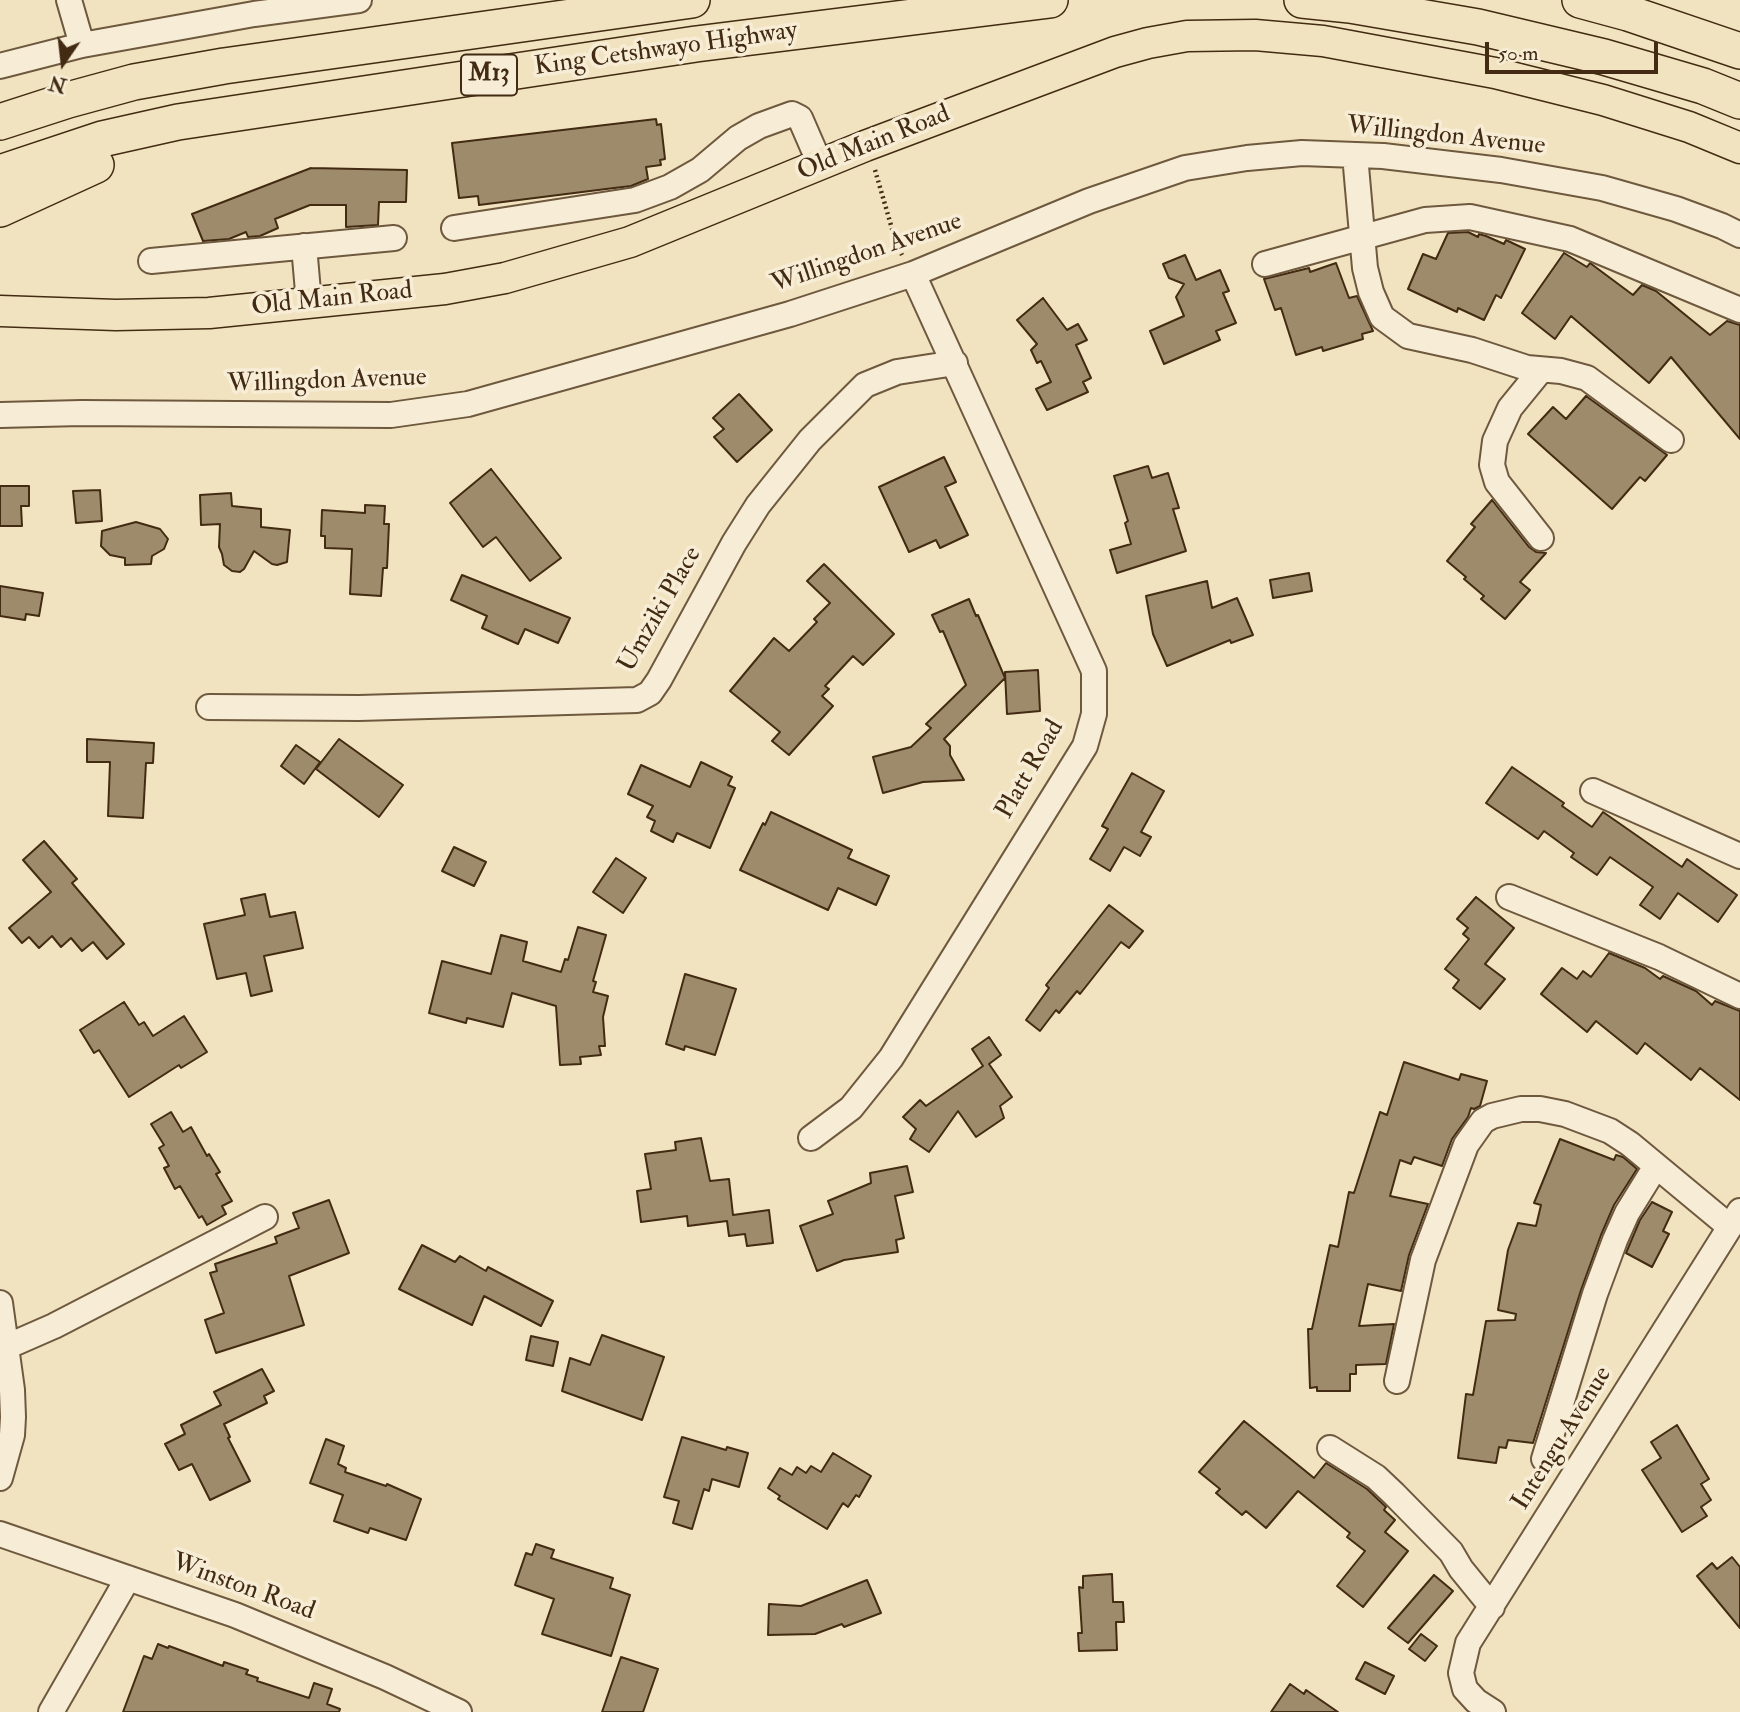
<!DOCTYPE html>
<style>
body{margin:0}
#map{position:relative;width:1740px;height:1712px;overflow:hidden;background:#f2e3c0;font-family:"IM FELL Double Pica",serif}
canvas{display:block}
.north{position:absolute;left:28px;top:28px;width:70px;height:70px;-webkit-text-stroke:5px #f7edd6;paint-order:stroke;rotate:194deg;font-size:19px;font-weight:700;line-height:28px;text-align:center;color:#422b12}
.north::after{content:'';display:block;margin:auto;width:24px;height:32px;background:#422b12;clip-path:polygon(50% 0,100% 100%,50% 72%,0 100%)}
.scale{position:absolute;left:1485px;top:42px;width:173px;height:32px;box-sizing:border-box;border:4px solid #422b12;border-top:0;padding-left:9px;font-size:21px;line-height:24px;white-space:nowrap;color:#422b12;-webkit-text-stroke:5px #f7edd6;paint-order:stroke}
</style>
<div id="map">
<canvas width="1740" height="1712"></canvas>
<div class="north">N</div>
<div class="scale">50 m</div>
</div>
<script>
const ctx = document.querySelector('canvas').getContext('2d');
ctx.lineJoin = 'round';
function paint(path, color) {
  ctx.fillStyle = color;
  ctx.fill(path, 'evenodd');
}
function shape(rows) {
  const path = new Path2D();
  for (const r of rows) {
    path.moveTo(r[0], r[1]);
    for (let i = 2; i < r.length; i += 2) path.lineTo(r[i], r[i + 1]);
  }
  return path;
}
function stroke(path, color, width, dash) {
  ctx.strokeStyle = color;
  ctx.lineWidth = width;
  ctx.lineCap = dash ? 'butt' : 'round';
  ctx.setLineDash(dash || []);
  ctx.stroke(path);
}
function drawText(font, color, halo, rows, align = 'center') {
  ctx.font = font + ' "IM FELL Double Pica",serif';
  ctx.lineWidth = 7;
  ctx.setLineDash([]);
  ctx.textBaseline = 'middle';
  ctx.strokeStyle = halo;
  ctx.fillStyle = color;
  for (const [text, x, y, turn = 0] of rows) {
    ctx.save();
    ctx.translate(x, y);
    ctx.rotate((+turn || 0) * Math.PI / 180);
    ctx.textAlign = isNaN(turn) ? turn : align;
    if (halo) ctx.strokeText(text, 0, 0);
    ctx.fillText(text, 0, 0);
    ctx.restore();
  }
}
const building = shape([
 [656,119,657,125,661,124,665,159,660,160,661,165,646,167,648,179,631,186,606,189,479,205,478,196,459,198,452,143,656,119],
 [311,168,407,170,406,202,379,202,378,225,346,227,346,205,310,205,275,219,278,228,260,236,248,237,246,232,229,239,203,241,192,214,311,168],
 [1468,232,1478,237,1479,234,1486,236,1504,244,1506,240,1525,249,1501,298,1496,295,1484,320,1458,308,1457,312,1408,289,1423,254,1436,259,1448,233,1468,232],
 [1564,253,1587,267,1590,263,1633,295,1642,285,1656,291,1710,335,1727,321,1740,325,1740,439,1671,357,1649,383,1571,316,1555,339,1522,313,1564,253],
 [1185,255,1196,280,1220,270,1229,291,1223,293,1236,323,1216,331,1220,340,1164,364,1150,331,1184,316,1176,297,1184,284,1169,278,1163,264,1185,255],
 [1336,263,1349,298,1357,296,1373,331,1362,334,1363,339,1323,351,1322,347,1296,355,1281,308,1275,310,1264,279,1309,268,1310,272,1336,263],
 [1043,298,1067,330,1078,324,1087,340,1076,345,1091,378,1083,382,1088,392,1047,410,1036,389,1051,382,1041,361,1037,363,1031,350,1037,344,1017,320,1043,298],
 [739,394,772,430,737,462,714,437,724,429,713,418,739,394],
 [1586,396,1667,455,1645,481,1640,477,1612,509,1528,434,1553,407,1566,419,1586,396],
 [944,457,956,482,945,487,968,535,940,548,936,540,909,552,879,487,944,457],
 [1148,466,1152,478,1168,473,1179,508,1173,509,1186,551,1117,573,1110,550,1131,544,1125,523,1128,521,1114,476,1148,466],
 [491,469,561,558,530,581,496,537,483,547,450,503,491,469],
 [0,486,29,486,29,506,21,506,22,526,0,526,0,486],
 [100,490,102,521,76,523,73,491,100,490],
 [231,493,232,506,261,509,261,527,290,530,287,562,277,565,272,564,254,551,244,569,240,572,232,571,224,565,222,554,219,547,220,524,201,525,200,495,231,493],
 [1492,500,1529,547,1536,552,1546,553,1520,582,1530,590,1505,619,1481,599,1484,596,1464,579,1466,577,1447,561,1475,527,1471,524,1492,500],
 [365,505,385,506,384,524,389,524,387,568,383,568,381,596,350,594,352,549,325,548,325,536,321,536,322,510,365,513,365,505],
 [136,522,160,529,168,539,164,549,152,556,151,564,125,565,125,558,110,555,101,546,102,531,136,522],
 [824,564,894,634,863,665,853,656,825,686,829,689,822,696,833,706,789,755,772,741,780,732,730,691,774,638,789,651,817,622,814,619,830,603,807,581,824,564],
 [1309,573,1312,591,1273,598,1270,580,1309,573],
 [462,575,570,618,558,643,525,629,518,644,482,628,487,616,451,600,462,575],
 [1207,581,1212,608,1237,598,1253,635,1231,643,1230,640,1167,666,1153,634,1146,596,1207,581],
 [0,586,43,593,39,616,26,614,25,620,0,616,0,586],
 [969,599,976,616,978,615,1005,678,944,739,950,746,950,755,964,780,923,782,883,793,873,757,911,747,931,728,926,724,966,685,943,631,940,632,932,615,969,599],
 [1038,670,1040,711,1007,714,1005,672,1038,670],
 [87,739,154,743,153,763,146,763,143,818,108,816,110,762,87,762,87,739],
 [339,739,403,785,379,817,316,769,339,739],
 [296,745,320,762,304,784,281,766,296,745],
 [701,762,732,777,728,785,735,788,710,848,677,833,673,842,651,831,655,821,647,817,653,806,628,794,641,765,690,787,701,762],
 [1512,767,1564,803,1562,806,1592,827,1603,812,1682,867,1687,859,1737,895,1718,922,1678,893,1660,919,1640,905,1653,887,1610,857,1597,875,1571,857,1574,853,1544,831,1538,839,1486,803,1512,767],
 [1132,773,1164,791,1141,832,1151,837,1140,856,1124,847,1110,871,1090,859,1108,829,1102,826,1132,773],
 [771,812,852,850,848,858,889,876,876,905,838,888,828,910,740,870,763,823,765,825,771,812],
 [44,841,77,879,72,883,124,944,107,959,93,942,82,951,71,938,61,947,52,936,39,948,29,937,22,943,9,928,51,892,23,860,44,841],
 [454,847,486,862,474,886,442,871,454,847],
 [616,858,646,878,623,913,593,892,616,858],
 [265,894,270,917,295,912,303,948,264,956,272,991,251,996,246,973,217,979,204,924,245,915,241,899,265,894],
 [1476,897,1514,928,1485,964,1505,979,1480,1009,1453,988,1459,980,1445,969,1469,939,1463,934,1468,928,1457,919,1476,897],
 [1109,905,1143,931,1129,948,1121,942,1080,994,1077,991,1059,1013,1056,1010,1040,1031,1026,1020,1049,988,1046,985,1109,905],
 [578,927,606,935,593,981,596,982,593,992,608,996,603,1017,605,1046,599,1046,601,1055,580,1057,581,1064,560,1065,556,1006,512,993,503,1027,467,1018,466,1023,429,1013,442,961,491,974,501,935,527,942,523,961,561,972,565,959,568,960,578,927],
 [1609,953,1645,968,1660,979,1663,976,1696,991,1712,1005,1715,1001,1740,1011,1740,1100,1700,1068,1691,1080,1645,1043,1637,1054,1596,1021,1587,1032,1541,994,1562,968,1577,979,1583,971,1591,977,1609,953],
 [685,974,736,989,715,1055,685,1046,684,1050,666,1044,685,974],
 [124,1002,139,1025,144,1022,153,1036,184,1016,207,1052,181,1068,179,1065,129,1097,99,1050,94,1053,80,1030,124,1002],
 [989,1037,1001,1055,989,1064,1012,1097,1000,1106,1004,1118,976,1137,958,1111,929,1152,910,1139,916,1129,903,1117,920,1100,926,1106,983,1066,972,1049,989,1037],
 [1404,1062,1459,1080,1461,1074,1487,1081,1480,1106,1474,1109,1471,1108,1468,1117,1452,1139,1442,1166,1414,1157,1411,1164,1400,1160,1390,1196,1428,1204,1409,1255,1401,1291,1368,1284,1359,1326,1394,1324,1386,1364,1356,1365,1356,1374,1350,1374,1350,1391,1317,1391,1317,1387,1310,1388,1308,1329,1312,1329,1330,1245,1338,1247,1349,1192,1354,1193,1380,1112,1387,1115,1404,1062],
 [171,1112,183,1132,191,1127,207,1156,209,1154,220,1172,216,1174,232,1201,222,1206,226,1214,207,1225,202,1216,199,1218,180,1186,175,1189,164,1168,169,1166,159,1148,164,1145,151,1124,171,1112],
 [701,1138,710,1181,729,1179,733,1215,769,1210,773,1243,747,1246,745,1234,729,1236,727,1221,688,1226,687,1216,641,1222,637,1191,651,1189,645,1154,676,1150,675,1142,701,1138],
 [1560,1139,1614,1160,1616,1155,1623,1157,1637,1169,1614,1205,1601,1235,1581,1290,1533,1443,1508,1440,1506,1448,1499,1447,1496,1463,1458,1458,1466,1394,1473,1395,1486,1321,1515,1320,1516,1314,1498,1310,1508,1250,1518,1223,1536,1226,1541,1205,1534,1203,1560,1139],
 [907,1166,913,1192,895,1196,904,1238,896,1240,898,1252,844,1260,817,1271,800,1226,833,1214,828,1201,871,1183,870,1173,907,1166],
 [329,1200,349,1253,289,1276,304,1325,216,1353,205,1320,224,1313,210,1273,217,1271,215,1264,277,1243,275,1237,299,1228,293,1213,329,1200],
 [1652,1202,1672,1212,1663,1231,1669,1234,1652,1267,1626,1253,1640,1220,1652,1202],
 [422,1245,455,1262,460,1256,486,1271,488,1267,553,1301,541,1326,484,1296,472,1325,399,1289,422,1245],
 [602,1335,664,1357,642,1420,562,1391,570,1358,590,1365,602,1335],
 [531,1336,558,1342,553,1366,526,1360,531,1336],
 [262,1369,274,1391,264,1396,267,1403,224,1424,230,1437,228,1438,250,1481,210,1500,192,1464,179,1470,165,1444,185,1434,181,1425,221,1405,214,1392,262,1369],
 [1244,1421,1314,1478,1326,1463,1367,1489,1386,1507,1384,1510,1395,1520,1385,1532,1408,1551,1363,1607,1337,1586,1365,1551,1347,1537,1350,1533,1298,1491,1266,1528,1246,1511,1242,1515,1216,1493,1220,1489,1199,1472,1244,1421],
 [1677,1425,1709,1479,1701,1484,1711,1500,1701,1507,1707,1516,1682,1532,1642,1470,1661,1458,1651,1442,1677,1425],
 [682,1437,726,1450,727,1447,748,1453,739,1487,712,1479,709,1491,704,1489,692,1529,673,1523,679,1501,664,1497,682,1437],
 [326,1439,344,1446,338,1464,346,1468,345,1472,386,1486,387,1484,421,1499,406,1540,370,1528,368,1533,334,1521,343,1495,310,1483,326,1439],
 [833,1453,871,1476,859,1497,856,1495,848,1507,843,1503,827,1529,778,1499,780,1496,768,1488,780,1468,792,1475,797,1467,806,1473,811,1466,821,1472,833,1453],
 [536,1544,554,1550,551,1558,613,1578,610,1588,630,1595,611,1656,542,1634,554,1599,515,1585,526,1553,532,1555,536,1544],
 [1732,1557,1740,1567,1740,1628,1697,1576,1712,1563,1717,1569,1732,1557],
 [1112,1574,1113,1602,1123,1602,1124,1622,1116,1622,1117,1650,1079,1651,1078,1633,1082,1633,1079,1587,1083,1588,1083,1576,1112,1574],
 [1434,1575,1453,1591,1408,1643,1388,1628,1434,1575],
 [867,1580,881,1613,844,1627,842,1624,815,1634,768,1635,769,1604,801,1606,867,1580],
 [1421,1634,1437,1646,1425,1661,1409,1649,1421,1634],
 [158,1644,168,1648,169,1646,223,1666,224,1662,248,1670,246,1674,258,1678,257,1681,309,1698,314,1683,332,1689,327,1704,340,1709,339,1712,123,1712,144,1656,152,1659,158,1644],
 [621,1657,658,1669,643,1712,602,1712,621,1657],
 [1365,1662,1394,1676,1385,1694,1356,1679,1365,1662],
 [1290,1684,1304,1694,1306,1690,1338,1712,1271,1712,1290,1684]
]);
paint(building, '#9e8b6c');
stroke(building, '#422b12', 2);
const minor = shape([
 [69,0,82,45],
 [0,66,82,45,254,14,359,0],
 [1355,155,1365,268,1371,292,1382,317,1408,336,1472,350,1527,368,1561,371,1587,378,1671,440],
 [454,228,635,200,670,187,700,170,738,138,759,126,792,114,800,118,820,164],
 [304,246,309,303],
 [151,261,394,238],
 [1265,264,1425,220,1470,217,1570,239,1740,310],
 [1541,370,1510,408,1495,441,1492,465,1497,482,1541,538],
 [0,415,81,413,391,415,468,404,790,314,913,274,1089,201,1185,168,1247,158,1302,153,1383,156,1501,170,1602,188,1676,209,1722,226,1740,235],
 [209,707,359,708,637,700,650,693,659,680,734,543,758,505,810,440,865,385,897,372,955,363],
 [1593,791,1740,856],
 [1509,897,1659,957,1740,996],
 [811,1138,851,1108,891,1058,1085,746,1094,714,1094,671,913,274],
 [0,1303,12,1390,13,1417,12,1435,0,1478],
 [6,1347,54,1326,265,1217],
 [1397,1381,1423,1260,1466,1145,1483,1121,1492,1116,1521,1109,1540,1109,1565,1114,1610,1131,1630,1144,1730,1227],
 [1330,1448,1376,1477,1394,1494,1451,1552,1461,1569,1492,1607],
 [1544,1459,1595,1294,1615,1240,1627,1213,1656,1166],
 [0,1534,235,1615,385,1677,459,1712],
 [51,1712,128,1578],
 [1493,1712,1476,1701,1465,1689,1461,1673,1468,1643,1740,1211]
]);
const major = shape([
 [0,311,116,315,209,313,445,289,505,278,630,242,865,146,1115,52,1148,43,1187,36,1255,35,1323,41,1495,73,1603,100,1689,127,1740,148]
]);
const highway = shape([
 [1302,0,1350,5,1478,27,1604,57,1703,86,1740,101],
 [1580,0,1628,13,1740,51],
 [0,122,68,100,134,82,224,66,692,0],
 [0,173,102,139,178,122,696,44,1050,0],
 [0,209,96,165]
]);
stroke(minor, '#6e593e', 28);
stroke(major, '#422b12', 33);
stroke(highway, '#422b12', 38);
stroke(shape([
 [875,170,897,246,902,255]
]), '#422b12', 4.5, [2, 3.5]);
stroke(minor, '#f7edd6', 24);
stroke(major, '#f2e3c0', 30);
stroke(highway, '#f2e3c0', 35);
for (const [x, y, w] of [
 [489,75,56]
]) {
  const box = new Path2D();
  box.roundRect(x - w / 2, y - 20.5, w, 41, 5);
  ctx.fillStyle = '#f7edd6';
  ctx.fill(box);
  stroke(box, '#422b12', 2);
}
drawText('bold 24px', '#422b12', null, [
 ["M13",489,75]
]);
drawText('26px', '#422b12', '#f7edd6', [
 ["King Cetshwayo Highway",666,50,-8],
 ["Willingdon Avenue",1446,137,6],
 ["Old Main Road",874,144,-22],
 ["Willingdon Avenue",867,254,-19],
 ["Old Main Road",332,300,-6],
 ["Willingdon Avenue",327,382,-2],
 ["Umziki Place",661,610,-60],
 ["Platt Road",1031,770,-60],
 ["Intengu Avenue",1563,1439,-58],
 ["Winston Road",243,1588,20]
]);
</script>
